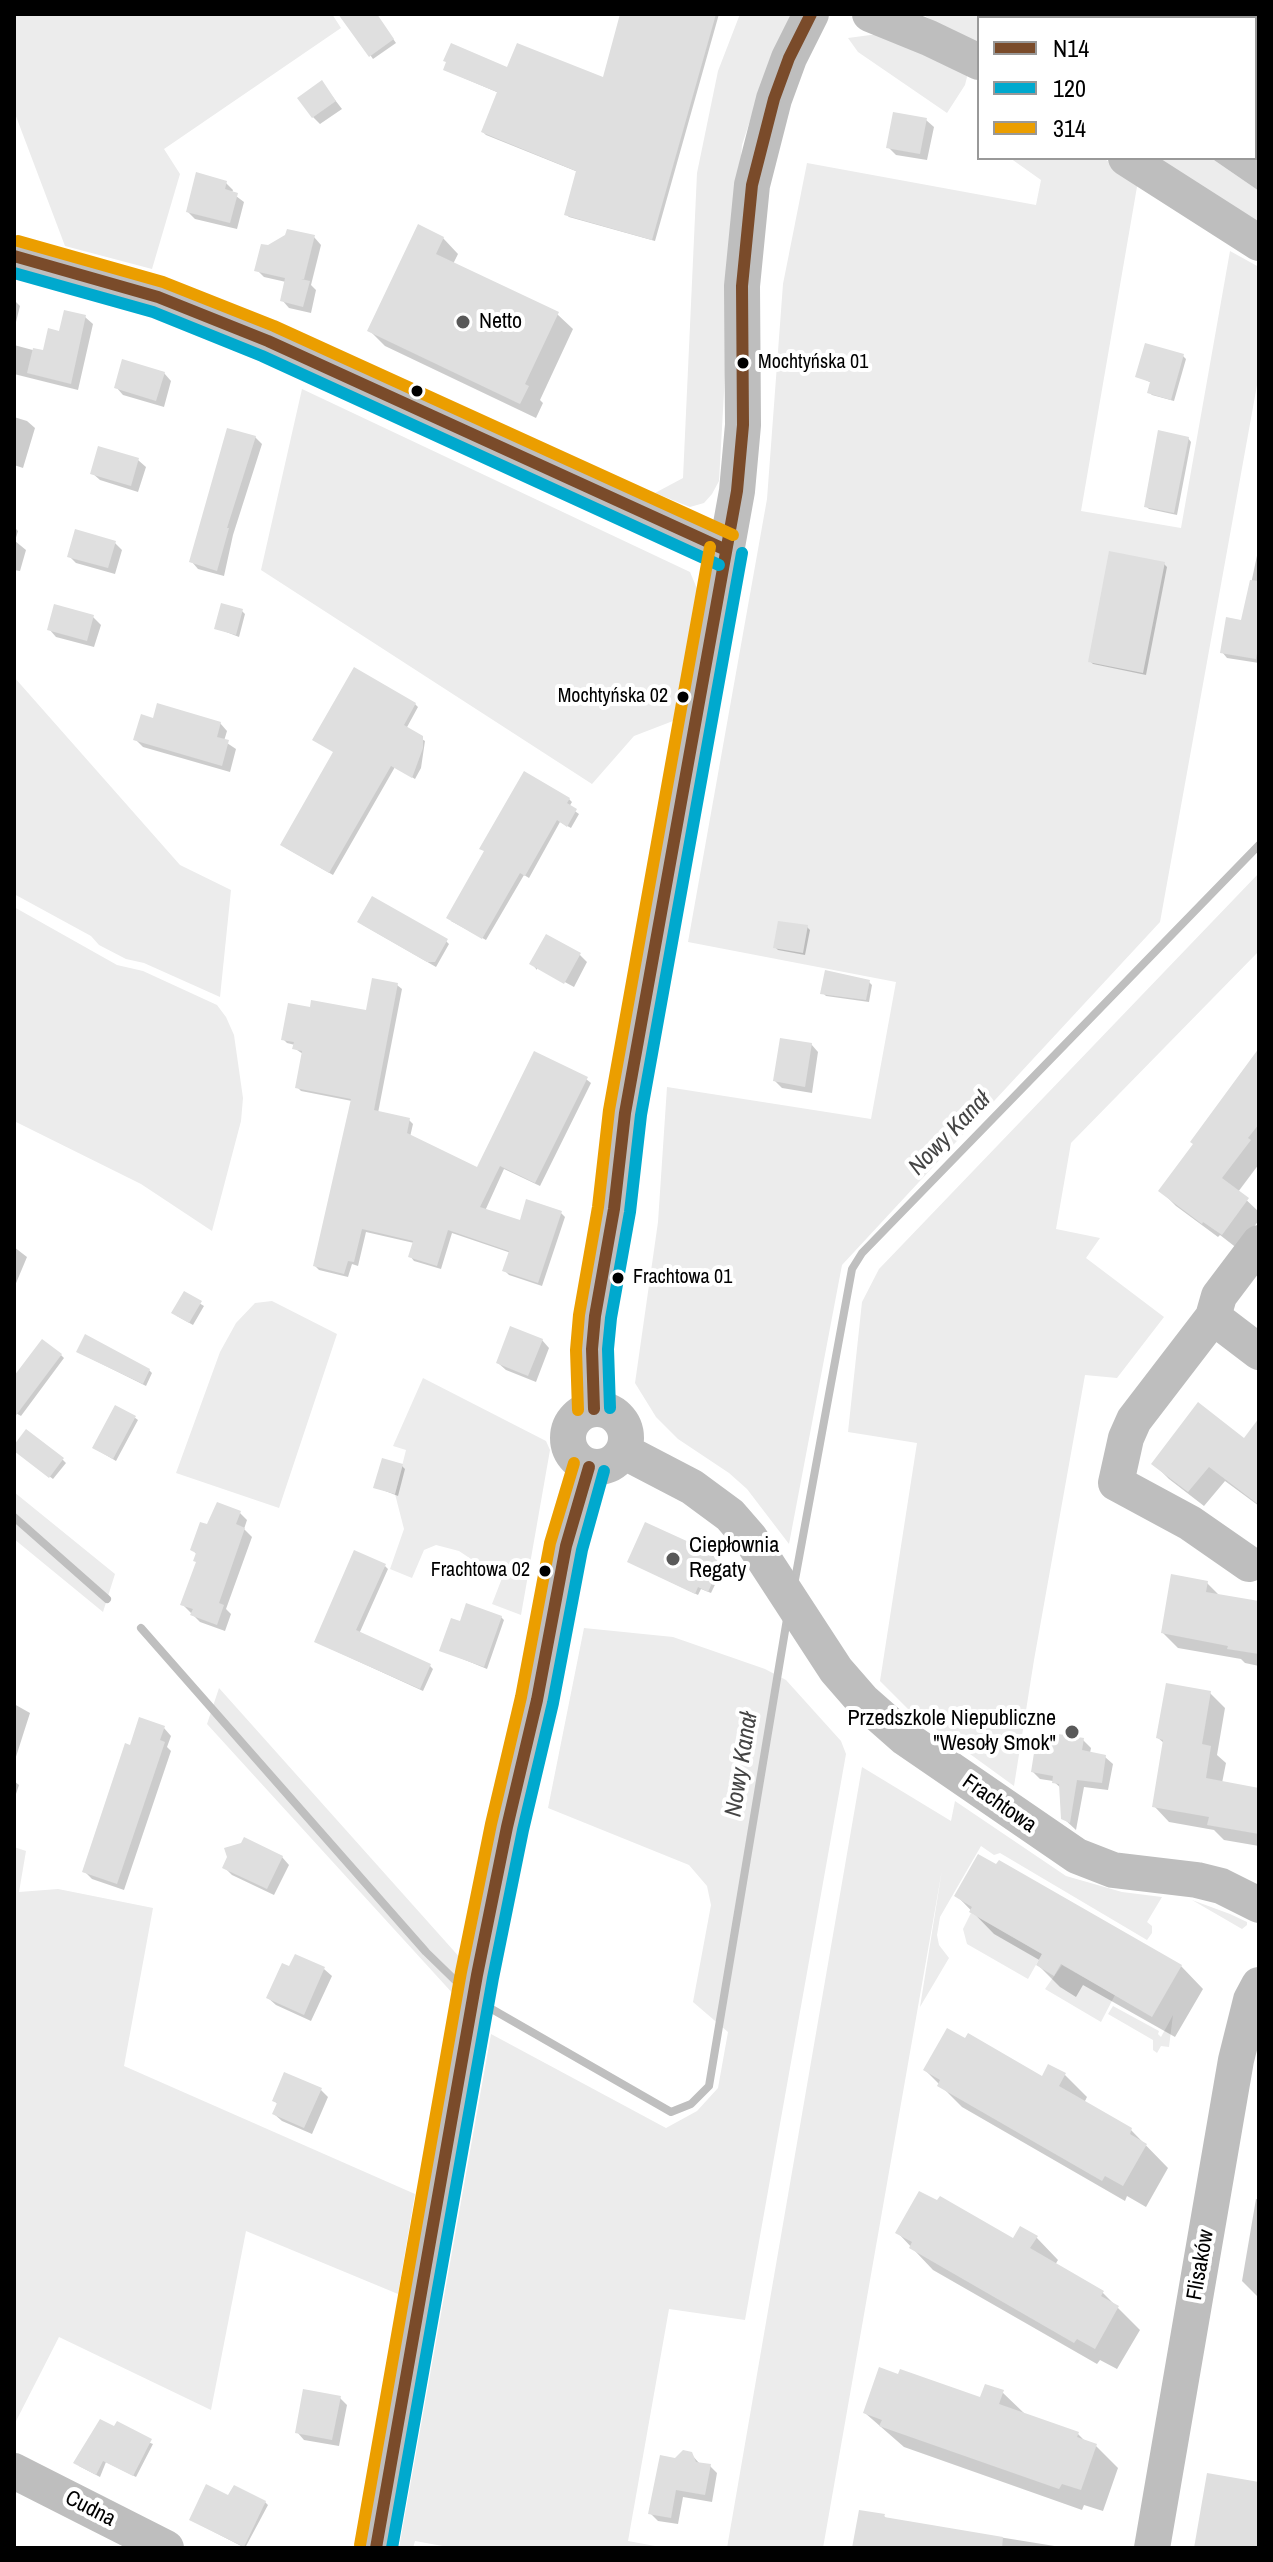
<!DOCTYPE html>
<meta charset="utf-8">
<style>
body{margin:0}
#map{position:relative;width:1273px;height:2562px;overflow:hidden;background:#fff;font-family:"Archivo Narrow",sans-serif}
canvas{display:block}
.frame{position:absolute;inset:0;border:16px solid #000;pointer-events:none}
.legend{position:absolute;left:977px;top:16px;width:280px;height:144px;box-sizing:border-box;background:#fff;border:2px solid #999;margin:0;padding:10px 14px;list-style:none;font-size:24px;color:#000}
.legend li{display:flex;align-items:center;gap:16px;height:40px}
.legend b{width:40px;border:2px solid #999}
</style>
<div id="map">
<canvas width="1273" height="2562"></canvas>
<div class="frame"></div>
<ul class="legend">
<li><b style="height:10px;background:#7a4b2a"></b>N14</li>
<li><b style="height:10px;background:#00a9ce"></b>120</li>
<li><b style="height:10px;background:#eb9e00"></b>314</li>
</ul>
</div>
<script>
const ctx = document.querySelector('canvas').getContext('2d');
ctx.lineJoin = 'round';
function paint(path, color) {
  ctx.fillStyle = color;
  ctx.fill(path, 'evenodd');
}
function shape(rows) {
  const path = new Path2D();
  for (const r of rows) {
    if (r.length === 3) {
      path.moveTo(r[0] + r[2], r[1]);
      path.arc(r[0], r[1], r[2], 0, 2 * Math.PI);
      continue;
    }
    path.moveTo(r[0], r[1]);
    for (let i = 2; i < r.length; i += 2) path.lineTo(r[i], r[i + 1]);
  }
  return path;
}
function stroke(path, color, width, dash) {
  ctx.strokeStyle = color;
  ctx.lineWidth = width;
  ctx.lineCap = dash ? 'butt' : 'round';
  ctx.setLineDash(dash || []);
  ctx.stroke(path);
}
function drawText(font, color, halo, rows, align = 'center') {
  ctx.font = font + ' "Archivo Narrow",sans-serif';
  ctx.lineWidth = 8;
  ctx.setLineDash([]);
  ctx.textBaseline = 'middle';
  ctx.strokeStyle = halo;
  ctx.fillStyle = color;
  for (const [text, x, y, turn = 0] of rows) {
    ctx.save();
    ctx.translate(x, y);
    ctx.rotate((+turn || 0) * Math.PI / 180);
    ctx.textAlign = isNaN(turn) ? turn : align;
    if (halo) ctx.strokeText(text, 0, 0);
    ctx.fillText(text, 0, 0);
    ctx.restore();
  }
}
paint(shape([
 [14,14,332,14,341,28,164,149,180,174,152,269,65,246,14,111],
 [740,14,792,14,770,59,742,145,730,286,719,481,712,494,704,503,690,507,655,493,683,478,697,173,718,71],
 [922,14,1002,14,1008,18,979,18,979,51],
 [878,34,965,67,967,77,965,85,947,113,858,52,848,38],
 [1010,158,1103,158,1138,181,1081,511,1181,528,1230,251,1259,267,1259,374,1160,922,842,1265,789,1544,747,1489,729,1473,678,1439,656,1417,635,1383,658,1222,667,1087,871,1119,896,982,688,942,767,499,783,284,807,163,1036,205,1041,180],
 [1142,158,1211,158,1259,191,1259,236],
 [302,389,690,572,698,591,673,721,634,736,592,784,261,570],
 [14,677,180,865,231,890,220,997,144,963,126,959,99,945,91,936,14,894],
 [1259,873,1259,951,1071,1143,1056,1229,1100,1238,1086,1258,1164,1317,1117,1378,1085,1375,1034,1660,1014,1786,908,1709,880,1681,917,1443,848,1432,862,1302,879,1269],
 [14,907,117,965,143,971,217,1005,226,1017,234,1035,243,1098,241,1121,212,1231,141,1184,14,1121],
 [272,1301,337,1334,279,1508,176,1473,220,1352,236,1323,255,1303],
 [423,1378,546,1441,550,1450,521,1615,492,1604,504,1573,490,1561,477,1563,459,1551,436,1545,424,1550,412,1578,390,1569,404,1529,395,1494,406,1450,393,1446],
 [14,1492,115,1574,103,1612,14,1539],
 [584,1628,673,1637,765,1669,786,1680,841,1741,846,1754,745,2320,669,2309,628,2541,666,2548,454,2548,415,2541,413,2548,399,2548,491,2034,666,2128,697,2111,718,2088,728,2032,693,2002,711,1905,707,1886,689,1865,548,1808],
 [219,1688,462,1960,455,1996,207,1724],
 [862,1767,951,1821,955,1801,1066,1876,1122,1892,1162,1897,1147,1922,1152,1926,1152,1933,1147,1940,1000,1853,994,1855,981,1846,940,1917,937,1935,939,1945,949,1958,920,2007,942,1870,823,2548,727,2548],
 [14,1847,26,1851,19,1892,58,1889,153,1908,124,2066,415,2194,398,2294,246,2231,211,2410,59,2337,14,2425],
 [1192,1900,1230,1914,1247,1922,1247,1925,1242,1929],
 [971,1913,1042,1954,1028,1979,967,1944,963,1929],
 [1062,1965,1115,1995,1101,2022,1045,1989],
 [1113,2006,1159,2031,1158,2034,1161,2037,1173,2015,1169,2047,1161,2046,1157,2053,1153,2050,1153,2040,1108,2014]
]), '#ececec');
paint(shape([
 [1003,14,1247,14,1253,18,1008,18],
 [1255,19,1259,22,1259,191,1211,158,1255,158]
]), '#bfbfbf');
paint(shape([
 [341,14,376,14,396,43,373,59],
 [622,14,719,14,655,241,569,217,566,214,578,172,486,135,483,132,499,93,445,70,448,63,604,80],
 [322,83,342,109,320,124,313,117],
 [926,120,934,127,927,160,896,155,888,147],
 [226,183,233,190,232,193,244,202,237,229,195,219,188,212],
 [314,237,321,245,311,285,316,290,311,313,289,308,282,300,286,282,264,277,257,270,268,247],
 [443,238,458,254,453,264,557,314,573,329,540,400,543,403,536,418,385,346,370,331],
 [14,300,20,306,14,330],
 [85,317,93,324,78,390,14,374,14,345,44,353,60,333],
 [1183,356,1186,359,1174,401,1152,395,1149,392,1152,383,1137,376],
 [164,373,171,381,164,407,123,395,116,387],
 [14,417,27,421,35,428,23,468,14,465],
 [255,437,262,444,233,535,224,576,198,569,192,562],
 [1188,438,1191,442,1177,515,1149,509,1146,506],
 [138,460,146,467,138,492,100,480,92,473],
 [14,527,18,531,15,541,26,550,20,571,14,570],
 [115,543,122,550,115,574,76,563,69,556],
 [1259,546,1259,663,1227,658,1222,652,1243,622],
 [1164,564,1167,567,1146,675,1093,664,1090,661],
 [242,611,245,614,239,637,216,628],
 [93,617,101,625,94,647,56,637,49,629],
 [415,704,418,707,406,729,425,741,421,768,415,779,395,767,333,875,286,848],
 [154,721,220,723,227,731,224,741,236,749,230,772,143,747,135,739],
 [569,799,572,802,569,807,579,814,571,828,560,822,529,878,524,875,486,940,451,921],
 [363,925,446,941,449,944,436,967],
 [807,927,810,930,805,955,778,950,775,947],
 [547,936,580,955,587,962,574,987,537,967,537,970,532,964],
 [869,982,872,985,869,1002,826,996,823,993],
 [397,985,402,989,378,1113,409,1120,413,1124,410,1137,478,1169,586,1079,591,1083,540,1186,504,1169,485,1211,521,1222,561,1213,565,1217,542,1286,509,1275,505,1271,511,1253,452,1233,441,1269,414,1261,410,1256,414,1243,366,1232,358,1266,352,1264,348,1277,319,1270,315,1266,352,1101,301,1091,297,1087,303,1054,294,1048,295,1045,287,1043,283,1039,312,1009,367,1013],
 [811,1044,818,1052,812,1093,782,1088,775,1081],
 [1259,1052,1259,1164,1238,1192,1259,1212,1259,1220,1238,1249,1220,1235,1218,1237,1176,1206,1161,1191],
 [14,1247,27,1257,14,1288],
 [184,1294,204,1306,193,1325,177,1316],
 [542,1340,549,1348,536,1382,506,1370,498,1363],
 [78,1352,149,1370,152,1373,146,1386],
 [61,1355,64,1358,21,1416,14,1412,14,1379],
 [134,1417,138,1420,116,1461,94,1448],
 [1259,1439,1259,1506,1225,1481,1204,1506,1169,1479,1154,1464,1245,1440],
 [17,1452,63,1460,66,1463,53,1479],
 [402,1466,405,1469,398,1496,375,1487],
 [240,1513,247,1520,244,1529,252,1537,226,1609,231,1614,225,1631,200,1622,182,1604,197,1563,197,1555,193,1550,208,1527],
 [712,1555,724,1566,711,1593,701,1589,698,1595,629,1562],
 [385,1566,388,1569,359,1634,430,1666,433,1669,423,1691,316,1642],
 [1207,1583,1220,1596,1259,1603,1259,1666,1245,1663,1241,1659,1178,1648,1163,1633],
 [501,1617,504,1620,487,1669,441,1650,462,1623],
 [1210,1693,1225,1708,1217,1755,1226,1763,1222,1783,1259,1790,1259,1846,1224,1840,1214,1830,1169,1822,1154,1806,1165,1744,1158,1738],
 [14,1704,30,1713,14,1763],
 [164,1728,171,1736,167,1747,171,1751,124,1890,92,1879,84,1871,131,1747],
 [1083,1740,1091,1748,1090,1753,1105,1757,1113,1764,1108,1790,1084,1787,1076,1830,1063,1818,1062,1789,1053,1781,1040,1779,1033,1772,1042,1756,1057,1747],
 [14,1781,19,1785,14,1800],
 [282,1857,289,1865,274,1895,232,1875,225,1868],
 [957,1896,1181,1966,1203,1989,1175,2037,1083,1985,1076,1997,1060,1987,1038,1965,1041,1961,994,1934],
 [296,1956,324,1969,332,1976,311,2021,276,2005,268,1998,290,1969],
 [966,2041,1042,2078,1065,2075,1087,2097,1084,2103,1131,2130,1168,2168,1146,2207,1127,2196,1125,2201,962,2107,925,2070],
 [321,2090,328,2097,312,2134,282,2121,274,2114,278,2105,274,2100],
 [1256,2199,1259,2200,1259,2298,1242,2281],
 [897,2232,1014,2241,1036,2237,1058,2260,1055,2265,1103,2293,1140,2330,1117,2369,1100,2360,1097,2364,933,2270],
 [899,2377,981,2399,1002,2392,1025,2414,1078,2434,1088,2444,1096,2446,1118,2468,1103,2511,1084,2505,1082,2510,904,2447,865,2413],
 [340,2398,347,2405,339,2446,304,2440,297,2432],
 [115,2429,153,2444,136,2477,106,2462,100,2477,79,2466],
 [691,2454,700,2464,710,2466,717,2473,712,2502,683,2497,678,2524,658,2521,650,2513,676,2460],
 [229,2498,265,2502,268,2505,245,2548,191,2520],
 [884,2516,887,2519,1067,2548,854,2548]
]), '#0003');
stroke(shape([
 [14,1517,107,1599],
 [794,1585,852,1269,862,1253,1259,845],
 [141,1628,426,1952,463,1988],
 [483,2004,671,2112,691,2104,709,2086,787,1619]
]), '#bfbfbf', 8);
paint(shape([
 [338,14,377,14,394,39,369,57],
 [620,14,716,14,652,240,564,215,576,171,481,132,497,92,443,70,446,62,443,61,451,43,507,67,517,43,603,77],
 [322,80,336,101,312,118,297,98],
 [893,112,927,118,920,154,886,148],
 [196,172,227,181,225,189,238,193,230,223,186,212],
 [418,224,444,237,436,254,559,312,525,384,529,386,520,404,367,331],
 [287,229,315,235,304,279,301,279,310,281,303,307,280,301,285,278,254,271,261,244,268,245,285,235],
 [64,310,86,315,71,384,27,373,33,348,43,350,48,328,59,331],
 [1145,343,1184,354,1171,400,1147,393,1150,382,1135,377],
 [122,359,165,372,156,401,114,388],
 [227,428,256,436,227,528,229,528,217,571,189,562],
 [1158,430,1189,437,1174,513,1144,507],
 [98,446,139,458,131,486,90,474],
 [75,529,116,541,108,568,67,557],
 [1109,551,1165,562,1143,673,1088,662],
 [1250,580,1259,581,1259,641,1256,659,1220,653,1226,617,1241,620],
 [221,603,243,609,236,635,214,629],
 [54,604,94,615,87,641,47,630],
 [354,667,416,703,404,725,423,736,423,748,412,778,391,766,329,873,280,845,333,752,312,740],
 [157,703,221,722,217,737,229,740,222,766,133,740,141,714,153,718],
 [524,771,570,798,567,803,577,809,567,827,557,820,525,876,520,873,482,939,446,918,484,851,479,849],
 [372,896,448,939,435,962,427,962,357,922],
 [778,921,808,925,803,953,773,948],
 [546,934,581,953,564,984,529,964],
 [825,970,870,980,866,1000,820,994],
 [372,978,398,983,374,1110,410,1118,407,1133,477,1167,534,1051,588,1077,535,1183,500,1166,480,1207,520,1220,526,1199,562,1211,538,1283,502,1271,509,1251,448,1230,437,1266,408,1257,413,1241,362,1229,354,1262,348,1261,344,1274,313,1266,351,1099,295,1088,302,1051,292,1049,294,1042,281,1040,288,1003,310,1007,311,1000,366,1010],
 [780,1038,812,1043,805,1087,773,1081],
 [1259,1048,1259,1124,1248,1138,1251,1140,1222,1178,1249,1198,1222,1235,1203,1222,1202,1224,1158,1191,1193,1144,1190,1142],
 [184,1291,202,1301,189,1323,171,1313],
 [510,1326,543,1339,528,1376,496,1363],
 [85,1334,150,1369,143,1384,76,1352],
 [42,1339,62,1354,14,1418,14,1376],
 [1198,1402,1244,1438,1259,1418,1259,1505,1209,1467,1188,1492,1151,1464],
 [115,1405,136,1416,113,1459,92,1448],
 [26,1429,64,1458,49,1478,14,1451,14,1445],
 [382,1458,403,1464,395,1494,373,1488],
 [217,1502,241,1511,236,1524,245,1528,219,1603,224,1605,217,1625,190,1615,193,1609,180,1605,196,1562,193,1561,196,1553,190,1550,200,1522,207,1524],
 [645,1522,713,1553,712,1556,722,1561,708,1592,698,1587,695,1594,627,1562],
 [354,1550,386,1564,356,1630,431,1664,420,1689,314,1642],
 [1171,1574,1208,1581,1206,1592,1259,1601,1259,1654,1227,1649,1228,1646,1161,1633],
 [466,1603,502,1616,484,1667,439,1651,451,1618,460,1621],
 [1166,1683,1211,1691,1202,1744,1211,1746,1206,1778,1259,1788,1259,1834,1207,1825,1209,1817,1152,1807,1163,1740,1156,1738],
 [139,1717,165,1726,160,1740,165,1742,117,1884,82,1872,125,1743,130,1745],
 [1058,1734,1084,1738,1082,1750,1106,1755,1102,1783,1077,1780,1070,1823,1061,1819,1059,1784,1052,1783,1053,1776,1031,1772,1034,1753,1040,1754,1042,1742,1056,1745],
 [244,1837,283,1856,267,1889,222,1868,227,1857,224,1848,241,1843],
 [978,1854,996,1864,999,1860,1182,1965,1152,2017,1061,1964,1054,1976,1036,1965,1042,1954,969,1912,972,1907,954,1896],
 [295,1954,325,1967,304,2015,266,1998,282,1963,289,1966],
 [947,2028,965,2038,968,2033,1042,2076,1048,2064,1066,2073,1059,2086,1132,2128,1130,2134,1147,2144,1123,2186,1105,2176,1102,2181,937,2086,940,2080,923,2070],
 [284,2072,322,2088,304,2128,272,2114,277,2103,272,2101],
 [919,2191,937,2200,940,2196,1013,2238,1020,2226,1038,2236,1030,2248,1104,2291,1101,2296,1119,2306,1095,2349,1077,2339,1074,2343,909,2248,912,2242,895,2233],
 [879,2367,898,2374,900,2369,980,2397,985,2384,1004,2390,999,2404,1079,2432,1077,2437,1097,2444,1081,2490,1062,2484,1059,2489,879,2426,882,2420,863,2413],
 [303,2389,341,2396,332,2440,295,2433],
 [100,2419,114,2426,117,2421,152,2439,133,2476,103,2461,96,2475,73,2463],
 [683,2450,692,2452,696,2462,711,2464,705,2495,676,2490,671,2518,648,2514,660,2455,675,2458],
 [1207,2473,1259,2482,1259,2548,1194,2548],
 [206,2484,228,2495,234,2485,266,2501,244,2547,189,2520],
 [859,2510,885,2514,884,2517,1003,2537,1002,2548,852,2548]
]), '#dfdfdf');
stroke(shape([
 [870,14,929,38,979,62],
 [1126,158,1259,243],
 [14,256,107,281,158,297,268,341,726,550],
 [1213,1317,1259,1352],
 [597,1438,29],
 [594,1409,592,1349,595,1316,614,1209,625,1113,737,491,743,425,742,286,752,185,774,99,789,58,811,14],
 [623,1451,692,1487,730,1515,750,1538,836,1670,863,1701,905,1738,1077,1856,1113,1870,1197,1880,1221,1886,1259,1905],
 [1249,1564,1190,1523,1116,1483,1126,1438,1134,1420,1213,1317,1219,1296,1259,1243],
 [14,2471,166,2548],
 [376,2548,477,1975,507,1827,537,1700,566,1546,589,1467],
 [1152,2548,1236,2060,1251,2000,1259,1985]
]), '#bebebe', 36);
stroke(shape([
 [14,256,158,297,268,341,726,550],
 [594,1409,592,1349,595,1316,614,1209,625,1113,737,491,743,425,742,286,752,185,774,99,789,58,811,14],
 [376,2548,477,1975,507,1827,537,1700,566,1546,589,1467]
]), '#7a4b2a', 12);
stroke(shape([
 [14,273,153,312,262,356,719,565],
 [610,1408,608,1349,611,1318,630,1212,641,1115,742,553],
 [392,2548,493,1978,523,1830,553,1703,582,1550,604,1471]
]), '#00a9ce', 12);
stroke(shape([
 [18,241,163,282,274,326,733,535],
 [578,1410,576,1350,579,1315,598,1207,609,1110,710,547],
 [360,2545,461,1972,491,1824,521,1697,550,1543,574,1463]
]), '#eb9e00', 12);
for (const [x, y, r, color] of [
 [463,322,8,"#595959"],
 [743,363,7,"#000"],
 [417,391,7,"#000"],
 [683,697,7,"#000"],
 [618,1278,7,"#000"],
 [673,1559,8,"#595959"],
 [545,1571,7,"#000"],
 [1072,1732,8,"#595959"]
]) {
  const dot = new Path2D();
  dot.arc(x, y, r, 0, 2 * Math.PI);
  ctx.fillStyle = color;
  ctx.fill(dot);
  stroke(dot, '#fff', 3);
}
drawText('20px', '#000', '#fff', [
 ["Mochtyńska 01",758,363],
 ["Mochtyńska 02",668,697,"right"],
 ["Frachtowa 01",633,1278],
 ["Frachtowa 02",530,1571,"right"]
], 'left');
drawText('22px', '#000', '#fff', [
 ["Netto",479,322],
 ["Ciepłownia",689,1546],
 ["Regaty",689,1571],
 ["Przedszkole Niepubliczne",1056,1719,"right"],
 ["\"Wesoły Smok\"",1056,1744,"right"]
], 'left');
drawText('22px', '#000', '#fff', [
 ["Frachtowa",999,1804,35],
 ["Flisaków",1201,2265,-80],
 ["Cudna",90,2509,27]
]);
drawText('italic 24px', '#444', '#fff', [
 ["Nowy Kanał",950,1134,-46],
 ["Nowy Kanał",742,1765,-81]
]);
</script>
